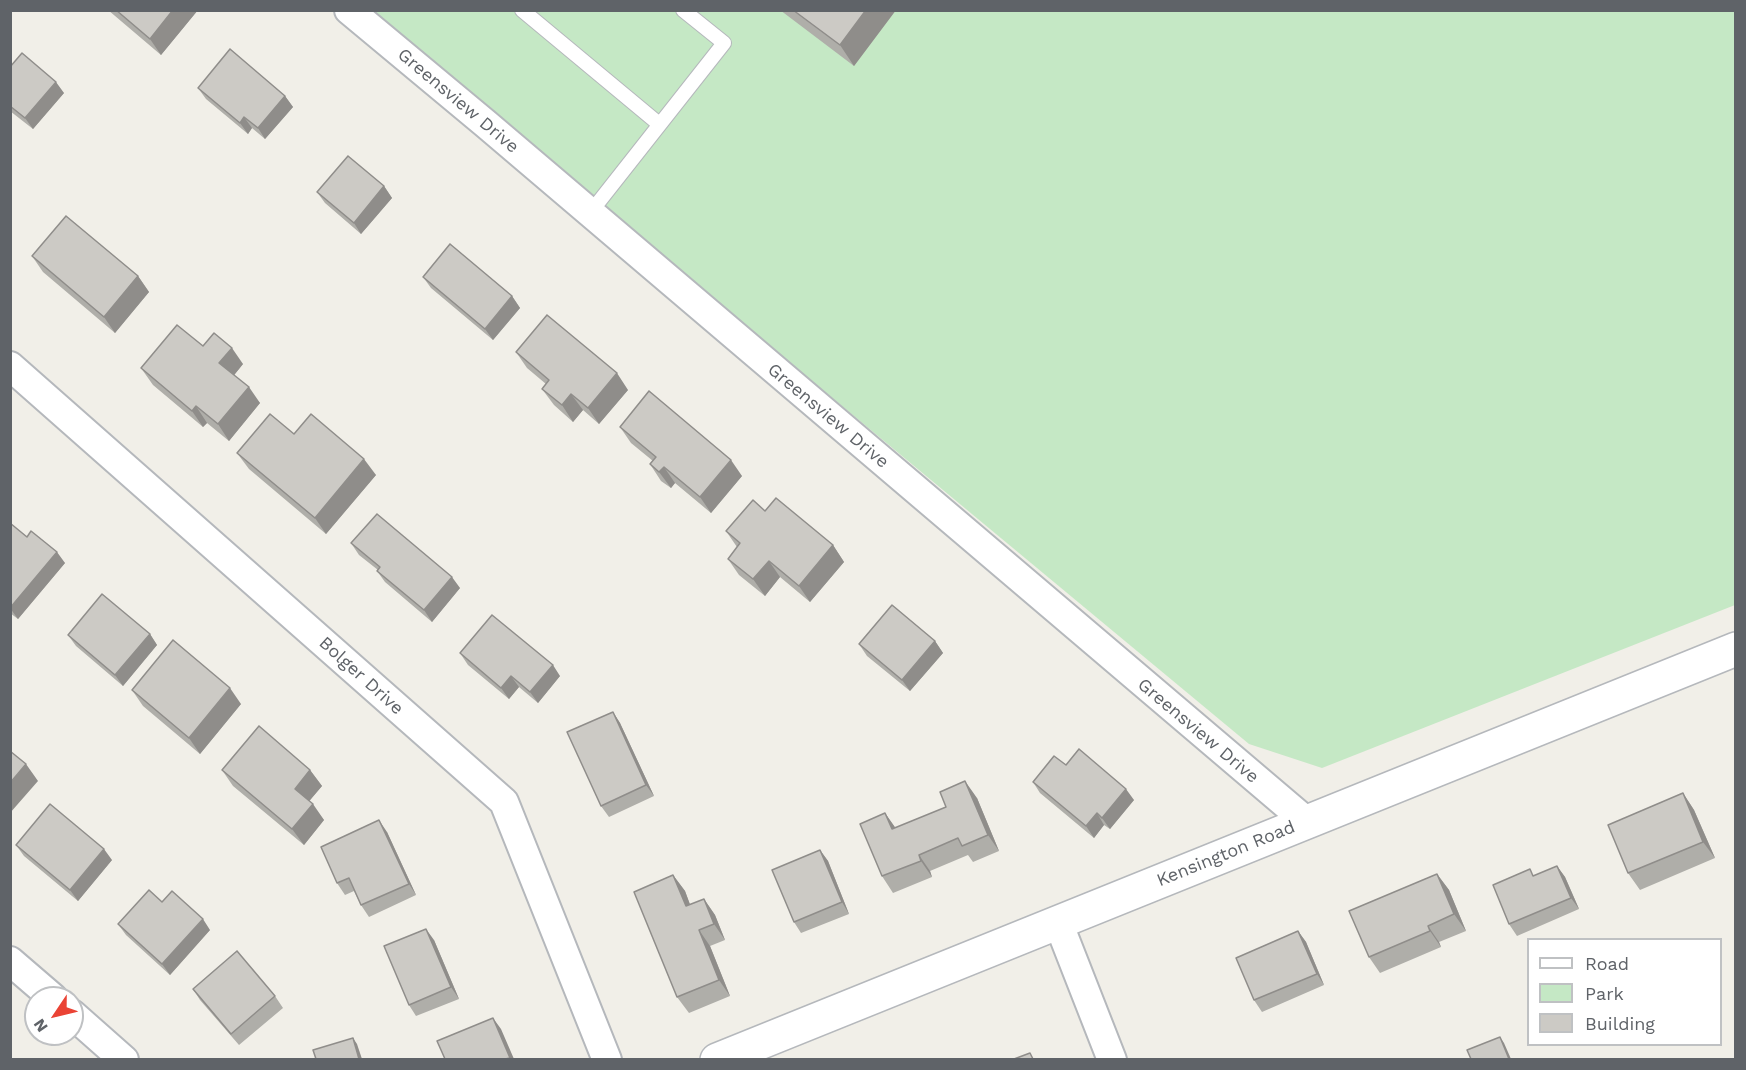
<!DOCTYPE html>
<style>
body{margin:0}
#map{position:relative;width:1746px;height:1070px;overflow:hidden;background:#f1efe8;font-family:"Work Sans",sans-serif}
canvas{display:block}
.frame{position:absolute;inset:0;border:12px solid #5f6368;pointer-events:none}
.legend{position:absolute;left:1527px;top:938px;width:195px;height:108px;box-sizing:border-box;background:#fff;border:2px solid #bfc1c3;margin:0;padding:8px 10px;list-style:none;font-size:18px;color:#5f6368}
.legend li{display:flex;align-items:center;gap:12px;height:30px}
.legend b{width:30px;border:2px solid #bfc1c3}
.north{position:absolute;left:24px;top:986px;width:60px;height:60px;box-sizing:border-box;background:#fff;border:2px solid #bfc1c3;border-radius:50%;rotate:235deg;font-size:16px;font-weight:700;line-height:24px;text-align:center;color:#5f6368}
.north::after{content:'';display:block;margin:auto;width:21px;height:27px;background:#ea4335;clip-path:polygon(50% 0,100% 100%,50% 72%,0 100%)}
</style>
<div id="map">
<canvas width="1746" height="1070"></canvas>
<div class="frame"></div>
<ul class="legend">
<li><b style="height:8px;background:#fff"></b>Road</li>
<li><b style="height:16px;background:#c5e8c5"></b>Park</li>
<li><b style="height:16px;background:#cccac5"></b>Building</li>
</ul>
<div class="north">N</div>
</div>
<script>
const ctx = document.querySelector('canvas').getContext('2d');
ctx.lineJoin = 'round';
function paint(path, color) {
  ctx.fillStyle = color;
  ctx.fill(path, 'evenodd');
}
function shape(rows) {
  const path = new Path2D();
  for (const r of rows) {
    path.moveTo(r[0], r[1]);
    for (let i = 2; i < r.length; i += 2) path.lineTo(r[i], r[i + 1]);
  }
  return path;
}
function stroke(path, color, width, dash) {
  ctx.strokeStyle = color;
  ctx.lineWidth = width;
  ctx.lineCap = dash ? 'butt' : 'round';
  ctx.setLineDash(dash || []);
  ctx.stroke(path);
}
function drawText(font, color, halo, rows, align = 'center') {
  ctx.font = font + ' "Work Sans",sans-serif';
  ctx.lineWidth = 4.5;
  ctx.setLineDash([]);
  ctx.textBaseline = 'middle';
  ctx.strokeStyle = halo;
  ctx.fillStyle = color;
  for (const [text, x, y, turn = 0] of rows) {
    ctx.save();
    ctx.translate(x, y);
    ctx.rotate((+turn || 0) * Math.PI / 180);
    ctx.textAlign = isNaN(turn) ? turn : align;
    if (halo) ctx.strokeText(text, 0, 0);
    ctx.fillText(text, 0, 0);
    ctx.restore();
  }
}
paint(shape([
 [366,11,1735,11,1735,605,1322,768,1249,744]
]), '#c5e8c5');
const service = shape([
 [522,10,659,124],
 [590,213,724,43,683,10]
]);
const minor = shape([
 [349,10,486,124,1307,822],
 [10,366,504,802,607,1060],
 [1058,922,1112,1060],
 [10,961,53,998],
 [72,1014,124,1060]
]);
const tertiary = shape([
 [717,1060,1736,649]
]);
stroke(service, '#b5b8bc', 16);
stroke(minor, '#b5b8bc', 32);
stroke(tertiary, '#b5b8bc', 36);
stroke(service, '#fff', 14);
stroke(minor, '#fff', 28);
stroke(tertiary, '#fff', 33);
paint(shape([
 [108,10,198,10,161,55],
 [780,10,896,10,854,66],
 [10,67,64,93,33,129,10,111],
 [198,88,285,96,293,107,265,139,252,128,248,134,206,99],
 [384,186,392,198,361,234,325,203,317,192],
 [32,256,138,276,149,292,115,333,43,272],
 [423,277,512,296,520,308,493,340,431,288],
 [203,346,243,364,234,375,260,403,229,441,207,423,203,427,153,385,141,368],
 [516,352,628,390,599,424,583,410,573,422,554,405,542,389,546,384,527,368],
 [620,427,742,476,711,513,675,483,671,488,661,481,650,464,653,461,631,443],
 [294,434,376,475,326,534,249,469,237,453],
 [765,511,833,545,844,562,810,602,780,577,765,596,739,575,728,559,737,547,726,531],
 [10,523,27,537,65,563,18,619,10,613],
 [351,543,460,588,432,622,385,582,377,571,378,570,359,555],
 [150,634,157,645,123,686,76,646,68,635],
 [935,641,943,653,910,691,867,656,859,644],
 [460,653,560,676,538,703,519,687,509,699,468,665],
 [132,690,241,704,200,754,143,706],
 [613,712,620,723,654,796,609,817,601,806],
 [1066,765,1134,800,1110,829,1104,825,1094,838,1040,793,1033,782],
 [222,770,310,770,322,786,309,801,324,820,304,845,233,786],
 [1683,793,1694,810,1715,858,1640,890,1628,873],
 [977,798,999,851,973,862,968,855,930,871,932,877,893,893,882,876,885,813,895,828],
 [387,832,416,895,369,917,361,905,354,891,345,895,337,883],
 [16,845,112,860,78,901,24,856],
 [820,850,828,861,849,914,801,933,794,922],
 [1557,866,1565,877,1579,909,1517,936,1509,924],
 [1437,874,1449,890,1466,931,1439,942,1441,947,1380,973,1369,957],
 [673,875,685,891,690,905,704,899,715,915,725,940,710,946,730,996,689,1013,677,997],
 [118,924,210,930,170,975,126,935],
 [1298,931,1306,942,1324,985,1262,1012,1254,1000],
 [434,940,459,999,416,1016,409,1005],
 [193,989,275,996,283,1008,239,1045,200,1000]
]), '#afaea9');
paint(shape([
 [173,10,198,10,161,55,150,39],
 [866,10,896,10,854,66,840,45],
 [56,82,64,93,33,129,25,118],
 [285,96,293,107,265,139,258,128],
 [244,117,252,128,248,134,240,123],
 [384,186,392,198,361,234,354,223],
 [138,276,149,292,115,333,104,317],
 [512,296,520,308,493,340,485,329],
 [232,348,243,364,231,379,219,363],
 [617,373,628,390,599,424,588,408],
 [249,387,260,403,229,441,218,424],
 [571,394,583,410,573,422,562,405],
 [196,406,207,423,203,427,192,411],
 [364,459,376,475,326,534,315,518],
 [731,460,742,476,711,513,700,497],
 [664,467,675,483,671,488,659,472],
 [833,545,844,562,810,602,799,586],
 [57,552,65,563,18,619,10,608],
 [769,561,780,577,765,596,753,579],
 [452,577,460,588,432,622,424,610],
 [150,634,157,645,123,686,115,675],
 [935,641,943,653,910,691,902,680],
 [553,665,560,676,538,703,530,692],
 [511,676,519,687,509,699,501,688],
 [230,688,241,704,200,754,189,738],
 [613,712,620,723,654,796,646,785],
 [26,764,38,781,10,813,10,783],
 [310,770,322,786,306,805,295,789],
 [965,781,977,798,999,851,988,835],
 [1126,789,1134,800,1110,829,1102,818],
 [1683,793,1694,810,1715,858,1703,842],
 [313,804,324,820,304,845,292,829],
 [885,813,897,830,892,829],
 [1097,813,1104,825,1094,838,1086,826],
 [379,820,387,832,416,895,409,884],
 [104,849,112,860,78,901,70,890],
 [820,850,828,861,849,914,842,902],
 [919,855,930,871,932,877,921,861],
 [1557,866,1565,877,1579,909,1571,898],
 [1437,874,1449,890,1466,931,1454,914],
 [673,875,685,891,697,923,686,906],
 [704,899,715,915,725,940,714,924],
 [203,919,210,930,170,975,162,964],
 [1428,926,1439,942,1441,947,1430,931],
 [426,929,434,940,459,999,451,987],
 [699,930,710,946,730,996,719,980],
 [1298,931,1306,942,1324,985,1317,974],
 [493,1018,501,1029,514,1059,511,1059,510,1058],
 [1500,1037,1504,1043,1511,1059,1509,1059],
 [353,1038,357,1044,362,1059,359,1059]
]), '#8f8d8a');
const building = shape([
 [116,10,173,10,150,39,116,10],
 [793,10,866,10,840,45,793,10],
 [230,49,285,96,258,128,244,117,240,123,198,88,230,49],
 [22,53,56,82,25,118,10,106,10,67,22,53],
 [348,156,384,186,354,223,317,192,348,156],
 [66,216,138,276,104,317,32,256,66,216],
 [450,244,512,296,485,329,423,277,450,244],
 [547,315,617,373,588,408,571,394,562,405,542,389,549,380,516,352,547,315],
 [177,325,203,346,214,333,232,348,219,363,249,387,218,424,196,406,192,411,141,368,177,325],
 [649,391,731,460,700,497,664,467,659,472,650,464,656,457,620,427,649,391],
 [270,414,294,434,311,414,364,459,315,518,237,453,270,414],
 [776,498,833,545,799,586,769,561,753,579,728,559,740,543,726,531,753,500,765,511,776,498],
 [377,514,452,577,424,610,377,571,380,567,351,543,377,514],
 [10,523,27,537,31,531,57,552,10,608,10,523],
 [102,594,150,634,115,675,68,635,102,594],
 [892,605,935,641,902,680,859,644,892,605],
 [492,615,553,665,530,692,511,676,501,688,460,653,492,615],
 [173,640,230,688,189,738,132,690,173,640],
 [613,712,646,785,601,806,567,732,613,712],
 [259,726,310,770,295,789,313,804,292,829,222,770,259,726],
 [1079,749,1126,789,1102,818,1097,813,1086,826,1033,782,1054,756,1066,765,1079,749],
 [10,751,26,764,10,783,10,751],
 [965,781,988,835,962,846,958,838,919,855,921,861,882,876,860,824,885,813,892,829,946,807,940,792,965,781],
 [1683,793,1703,842,1628,873,1608,825,1683,793],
 [50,804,104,849,70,890,16,845,50,804],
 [379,820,409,884,361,905,349,878,337,883,321,847,379,820],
 [820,850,842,902,794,922,772,870,820,850],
 [1557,866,1571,898,1509,924,1493,885,1530,869,1533,876,1557,866],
 [1437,874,1454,914,1428,926,1430,931,1369,957,1349,911,1437,874],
 [673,875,686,906,704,899,714,924,699,930,719,980,677,997,634,892,673,875],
 [149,890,162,902,172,891,203,919,162,964,118,924,149,890],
 [426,929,451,987,409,1005,384,946,426,929],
 [1298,931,1317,974,1254,1000,1236,958,1298,931],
 [237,951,275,996,231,1034,193,989,237,951],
 [493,1018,510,1058,505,1059,445,1059,437,1041,493,1018],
 [1500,1037,1509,1059,1471,1059,1467,1050,1500,1037],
 [353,1038,359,1059,316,1059,313,1050,353,1038],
 [1030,1053,1033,1059,1014,1059,1030,1053]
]);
paint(building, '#cccac5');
stroke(building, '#8f8d8a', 1.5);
drawText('18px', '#5f6368', '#fff', [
 ["Greensview Drive",458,101,40],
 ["Greensview Drive",828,416,40],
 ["Bolger Drive",361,676,42],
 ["Greensview Drive",1198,731,40],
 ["Kensington Road",1226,854,-22]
]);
</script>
